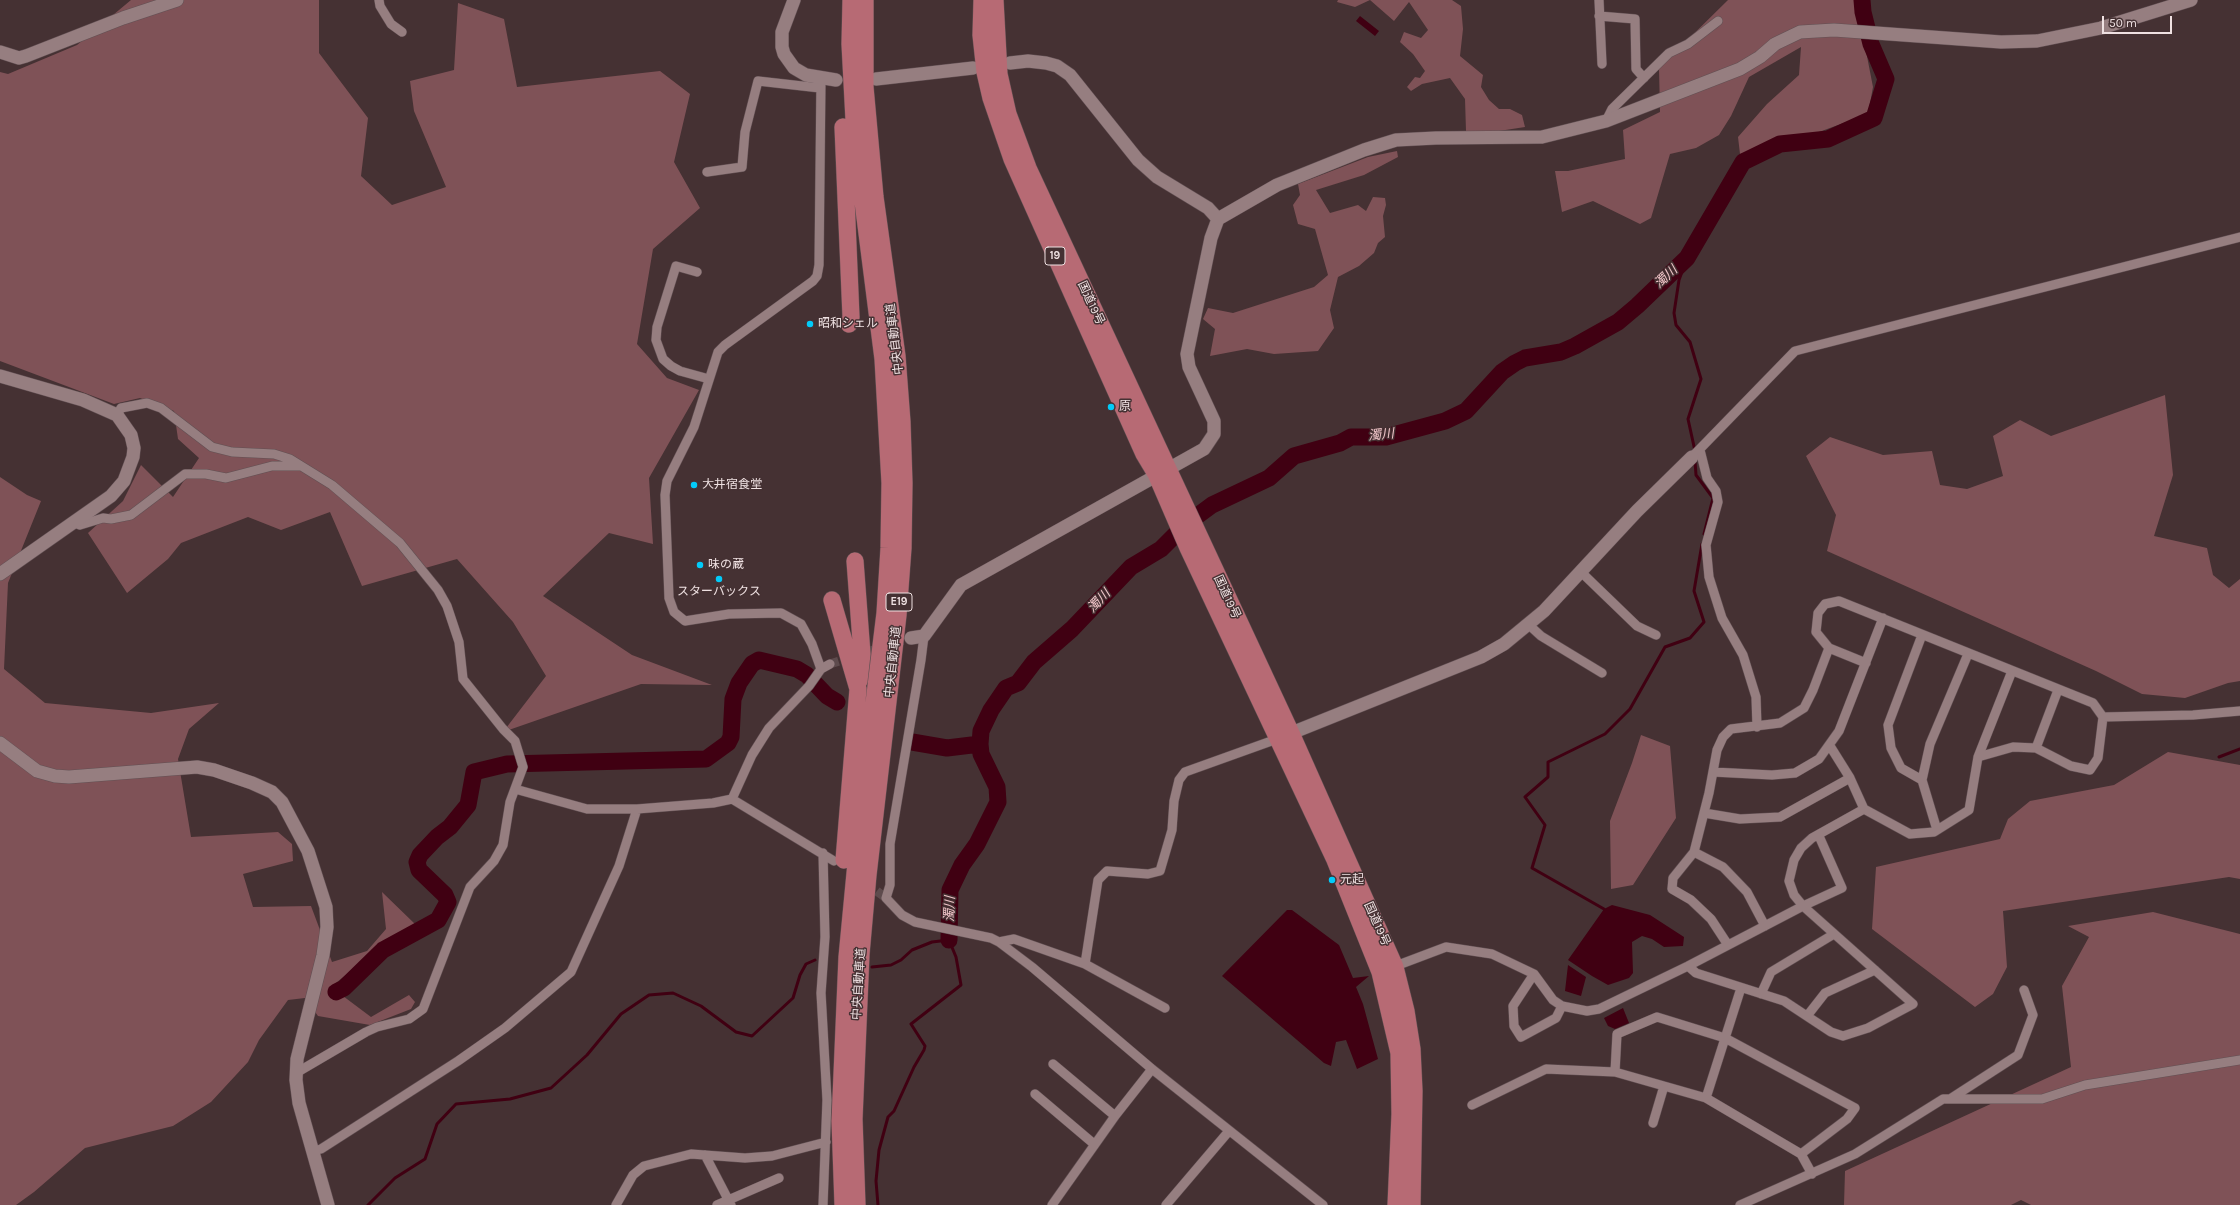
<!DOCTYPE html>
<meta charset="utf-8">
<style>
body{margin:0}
#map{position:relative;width:2240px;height:1205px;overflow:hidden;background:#453133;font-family:Karla,sans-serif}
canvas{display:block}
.scale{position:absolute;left:2102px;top:16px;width:70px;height:18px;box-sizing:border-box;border:2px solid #efe1e2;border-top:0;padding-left:5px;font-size:12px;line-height:14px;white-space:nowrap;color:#efe1e2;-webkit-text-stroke:3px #453133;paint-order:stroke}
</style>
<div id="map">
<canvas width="2240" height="1205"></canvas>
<div class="scale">50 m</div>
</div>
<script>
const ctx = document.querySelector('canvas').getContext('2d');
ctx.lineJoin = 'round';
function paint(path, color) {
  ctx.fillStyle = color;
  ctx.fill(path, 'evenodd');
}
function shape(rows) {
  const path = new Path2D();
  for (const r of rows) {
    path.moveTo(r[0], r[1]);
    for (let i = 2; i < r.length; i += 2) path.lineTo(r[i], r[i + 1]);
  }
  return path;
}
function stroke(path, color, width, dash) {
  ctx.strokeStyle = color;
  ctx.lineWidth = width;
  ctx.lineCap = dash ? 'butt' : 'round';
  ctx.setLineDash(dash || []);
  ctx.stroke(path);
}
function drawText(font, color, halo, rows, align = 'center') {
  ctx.font = font + ' Karla,"Noto Sans JP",sans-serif';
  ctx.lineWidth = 3;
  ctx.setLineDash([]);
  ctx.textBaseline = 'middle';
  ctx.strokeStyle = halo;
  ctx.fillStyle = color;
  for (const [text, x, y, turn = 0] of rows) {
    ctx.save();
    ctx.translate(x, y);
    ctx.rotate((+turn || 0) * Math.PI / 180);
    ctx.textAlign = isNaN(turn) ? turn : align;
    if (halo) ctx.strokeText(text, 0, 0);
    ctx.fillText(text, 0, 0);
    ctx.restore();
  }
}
paint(shape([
 [131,0,319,0,319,53,368,118,361,176,392,205,446,187,414,111,410,81,454,70,458,3,504,19,517,87,660,71,690,94,674,162,700,208,653,249,637,344,667,378,699,390,649,478,653,544,609,533,543,596,632,655,712,685,641,684,503,732,546,676,513,622,457,559,362,586,330,512,281,530,248,517,181,543,168,559,127,593,88,533,123,501,141,465,173,497,199,458,178,439,174,411,140,398,114,404,0,361,0,72,8,74,77,45],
 [1338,0,1452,0,1461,6,1463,29,1460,56,1483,75,1481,87,1489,100,1499,109,1510,109,1522,115,1525,127,1499,131,1466,131,1465,99,1450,78,1422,84,1411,91,1407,87,1415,77,1420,78,1425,71,1413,54,1400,42,1404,32,1421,38,1428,30,1409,2,1394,21,1370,0,1355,7,1337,2],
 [1728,0,1856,0,1873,87,1868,114,1819,132,1740,154,1738,137,1767,104,1799,75,1801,47,1749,77,1731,116,1719,135,1696,148,1670,154,1651,218,1640,224,1593,201,1562,212,1555,171,1568,171,1625,159,1623,130,1660,112,1659,68],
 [1397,151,1398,157,1364,175,1316,190,1330,213,1358,205,1366,211,1373,197,1385,198,1386,205,1383,216,1385,237,1378,243,1374,253,1359,266,1338,277,1330,310,1334,328,1318,351,1274,354,1247,349,1210,356,1215,329,1203,319,1208,308,1233,313,1314,287,1328,275,1315,229,1298,224,1293,205,1300,195,1298,184,1368,157],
 [2165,395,2173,475,2154,536,2207,548,2213,575,2229,588,2240,579,2240,681,2228,683,2185,698,2142,694,2096,671,1827,551,1836,515,1806,456,1830,437,1883,455,1932,451,1940,485,1967,489,2003,476,1993,436,2020,420,2051,436],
 [0,477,27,495,41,501,8,583,4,669,45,703,151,713,219,703,189,729,178,759,191,837,278,832,292,844,293,861,243,874,253,907,311,906,332,962,367,951,386,929,382,892,416,925,380,947,331,987,371,1017,409,995,415,1002,411,1009,370,1025,318,1016,305,998,288,1000,259,1040,248,1062,211,1102,173,1126,85,1148,34,1192,16,1205,0,1205],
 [1641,735,1670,746,1676,818,1633,885,1611,889,1610,821,1632,763],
 [2168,752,2240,765,2240,879,2229,877,2003,911,2007,967,1993,994,1975,1007,1872,929,1876,867,2000,839,2008,819,2030,801,2114,785],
 [2153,912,2240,934,2240,1205,2031,1205,2021,1200,2011,1205,1844,1205,1845,1171,2071,1067,2062,986,2089,937,2068,926]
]), '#7f5257');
paint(shape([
 [1360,16,1379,31,1375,36,1356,21],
 [1612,905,1650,915,1684,937,1683,946,1664,947,1652,939,1642,936,1632,942,1633,973,1629,978,1608,985,1592,976,1568,960,1604,909],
 [1287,910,1292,910,1339,945,1353,978,1369,976,1356,987,1363,1004,1378,1059,1357,1069,1346,1040,1336,1042,1331,1066,1324,1063,1222,976],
 [1568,965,1586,977,1581,996,1565,991],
 [1623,1008,1629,1023,1615,1029,1608,1026,1604,1018]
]), '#400012');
stroke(shape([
 [1687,258,1679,280,1674,313,1676,325,1690,342,1701,379,1688,419,1695,451],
 [1695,461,1696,475,1713,498,1704,534],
 [2219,757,2240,749],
 [1604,909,1532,868,1545,825,1525,797,1548,777,1548,762,1605,734,1630,709,1665,647,1690,638,1704,622,1694,591,1702,544],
 [872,967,891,965,901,960,912,950,932,942,949,940,956,957,961,985,911,1024,925,1046,924,1050,914,1067,894,1111,888,1117,879,1150,876,1181,878,1205],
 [368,1205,395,1178,425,1159,437,1124,456,1104,510,1099,551,1088,587,1055,621,1014,649,995,673,993,701,1006,736,1032,752,1036,793,998,800,975,806,964,815,960]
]), '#400012', 3);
stroke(shape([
 [912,742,947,748,980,744],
 [949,940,950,890,962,865,977,844,998,802,997,787,981,754,980,744,981,731,991,710,1006,688,1018,683,1034,662,1072,629,1131,567,1161,549,1185,525,1212,505,1269,478,1294,456,1340,443,1351,437,1386,437,1445,421,1466,411,1502,372,1515,363,1525,358,1561,352,1575,346,1618,322,1637,306,1687,258,1743,162,1780,144,1828,139,1874,118,1886,79,1871,44,1863,12,1862,0],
 [336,992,344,988,383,950,438,920,448,902,445,895,419,870,417,862,420,855,437,837,450,827,468,805,474,772,507,764,706,759,728,743,731,737,733,699,739,683,752,664,759,660,797,669,807,675,827,696,837,702]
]), '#400012', 17);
stroke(shape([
 [830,664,911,638],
 [866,883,886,898]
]), '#5e4b4d', 9, [9, 4.5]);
const street = shape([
 [379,0,380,6,391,24,402,32],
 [1599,0,1602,64],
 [1599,16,1635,19,1636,69,1644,78],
 [1606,121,1612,109,1669,53,1688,44,1718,21],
 [707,172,742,167,745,132,758,81,820,88],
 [697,272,676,266,657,327,656,340,663,359,671,366,680,371,709,379],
 [117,415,121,408,147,403,161,408,212,447,232,452,274,454,290,459,332,485,400,543,438,590,447,606,459,642,463,679,503,729,515,741,523,767,510,802,503,845,494,861,470,887,423,1009,409,1019,377,1027,366,1032,296,1073],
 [1700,450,1707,478,1716,491,1718,502,1706,545,1709,577,1722,618,1743,655,1756,697,1757,727],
 [1692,457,1795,351,2240,237],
 [75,523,80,525,103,518,111,519,131,515,185,474,206,474,226,478,272,466,301,466],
 [1580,571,1637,626,1656,635],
 [1529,625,1541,636,1602,673],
 [924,636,921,660,890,844,890,885,886,898,902,915,915,922,991,938,999,942,1032,967,1152,1069,1323,1205],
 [1829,648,1866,663],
 [821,669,812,644,801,624,781,613,729,614,685,621,674,612,669,598,665,495,667,481,694,427,718,352,725,345,813,281,817,276,819,265,821,79],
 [2103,717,2193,715,2240,711],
 [1830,746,1850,778,1864,809,1910,834,1934,832,1969,810,1978,757,2012,671],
 [2036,748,2058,690],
 [1713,772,1772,775,1795,773,1819,759,1839,731,1883,618],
 [1922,780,1901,768,1891,748,1888,725,1922,635],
 [515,789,587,809,637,809,713,803,732,799,834,861],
 [732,799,752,755,769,728,809,686,821,669,830,664],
 [1704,813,1740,819,1780,817,1850,778],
 [1937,830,1922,780,1930,744,1968,654],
 [1694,852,1723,867,1747,892,1765,926],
 [999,942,1014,939,1085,964,1165,1008],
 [1728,945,1711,919,1691,900,1672,889,1673,878,1694,852,1709,793,1717,750,1723,737,1731,729,1780,723,1804,708,1813,690,1829,648,1816,632,1818,613,1825,604,1839,601,2093,703,2103,717,2098,758,2090,770,2071,766,2036,748,2013,747,1978,757],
 [1085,964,1098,880,1107,871,1148,874,1160,871,1172,830,1174,801,1179,780,1185,772,1277,739],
 [1688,966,1696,973,1784,1001,1831,1032,1843,1036,1868,1028,1913,1004,1803,906,1794,895,1789,881,1794,860,1801,848,1812,838,1864,809],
 [1393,967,1446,947,1492,954,1534,974,1553,1000,1562,1006,1587,1011,1599,1009,1688,966,1803,906,1842,888,1819,836],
 [1534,974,1513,1006,1514,1026,1521,1037,1556,1018,1562,1006],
 [1741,988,1706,1098,1801,1154,1812,1174],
 [1761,994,1771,972,1834,934],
 [1807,1016,1825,993,1875,970],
 [1053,1064,1115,1116],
 [1035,1094,1094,1144],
 [1706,1098,1615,1072,1617,1034,1657,1017,1725,1038,1855,1108,1847,1119,1801,1154],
 [1950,1099,2018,1055,2033,1015,2024,990],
 [1472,1105,1546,1069,1615,1072],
 [1653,1123,1664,1086],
 [313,1151,321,1149,458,1061,505,1028,571,972,619,866,637,809],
 [705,1155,731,1205],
 [616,1205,633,1175,644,1166,691,1154,745,1158,772,1156,826,1142],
 [717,1205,779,1178],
 [823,1205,827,1100,821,993,825,937,823,853],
 [1052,1205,1115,1116,1152,1069],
 [1166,1205,1229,1131],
 [1740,1205,1855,1154,1943,1099,2042,1099,2085,1085,2240,1060]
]);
const secondary = shape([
 [794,0,782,32,782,47,784,54,794,68,806,75,836,80],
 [0,52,19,58,26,56,123,18,177,0],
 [1010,63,1028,61,1046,63,1057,66,1070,75,1138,160,1157,177,1208,208,1218,219],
 [876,79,973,68],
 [0,376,83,400,117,415,131,435,134,448,133,457,124,481,111,496,0,574],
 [911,638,924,636,961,585,1204,449,1214,434,1214,421,1189,367,1187,354,1211,238,1218,219,1277,185,1364,150,1396,140,1436,138,1542,137,1606,121,1740,69,1760,57,1775,44,1800,32,1834,30,2001,42,2037,41,2101,28,2191,0],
 [1284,736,1481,657,1504,644,1544,611,1637,511,1692,457],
 [0,743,37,771,55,776,69,777,197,767,214,770,252,783,272,792,282,802,308,851,326,907,327,927,323,955,297,1059,296,1080,299,1103,328,1205]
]);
const highway = shape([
 [982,0,981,35,985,72,991,98,1012,159,1144,454,1156,474,1188,548,1335,860,1380,972,1399,1053,1400,1114,1396,1205],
 [995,0,999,74,1008,114,1028,168,1291,733,1395,967,1406,1011,1412,1049,1414,1091,1412,1205],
 [843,127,851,317,849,324],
 [855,561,862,654,859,681],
 [832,600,858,689,844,860],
 [843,1205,840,1121,847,957,862,800,885,613,889,548,890,483,883,359,855,139,850,44,851,0],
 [857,1205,854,1119,861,954,868,875,898,615,903,548,904,483,902,422,897,356,875,197,865,87,865,0]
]);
stroke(street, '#625053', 10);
stroke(secondary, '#625053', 14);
stroke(highway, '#625053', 18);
stroke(street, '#967e80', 9);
stroke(secondary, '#967e80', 13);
stroke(highway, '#b76a74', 17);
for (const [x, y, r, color] of [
 [810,324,4,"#02cbf9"],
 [1111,407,4,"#02cbf9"],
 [694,485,4,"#02cbf9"],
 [700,565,4,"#02cbf9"],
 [719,579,4,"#02cbf9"],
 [1332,880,4,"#02cbf9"]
]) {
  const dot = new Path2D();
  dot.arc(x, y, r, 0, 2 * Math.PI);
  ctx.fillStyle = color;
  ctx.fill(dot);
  stroke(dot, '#453133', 1.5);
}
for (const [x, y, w] of [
 [1055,256,20],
 [899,602,26]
]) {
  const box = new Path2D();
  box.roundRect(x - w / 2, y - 9, w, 18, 3);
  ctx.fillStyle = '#453133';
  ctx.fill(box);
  stroke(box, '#efe1e2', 1);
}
drawText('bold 11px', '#efe1e2', null, [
 ["19",1055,256],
 ["E19",899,602]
]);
drawText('12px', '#efe1e2', '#453133', [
 ["国道19号",1091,303,65],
 ["中央自動車道",895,339,-97],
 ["国道19号",1227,597,65],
 ["中央自動車道",893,662,-84],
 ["国道19号",1377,924,66],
 ["中央自動車道",859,984,-86]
]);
drawText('12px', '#efe1e2', '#453133', [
 ["昭和シェル",818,324],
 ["原",1119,407],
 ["大井宿食堂",702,485],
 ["味の蔵",708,565],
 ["スターバックス",719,592,"center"],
 ["元起",1340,880]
], 'left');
drawText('italic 13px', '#f3c7cb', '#453133', [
 ["濁川",1666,277,-43],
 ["濁川",1381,435,-6],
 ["濁川",1099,601,-46],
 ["濁川",950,909,-88]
]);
</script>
